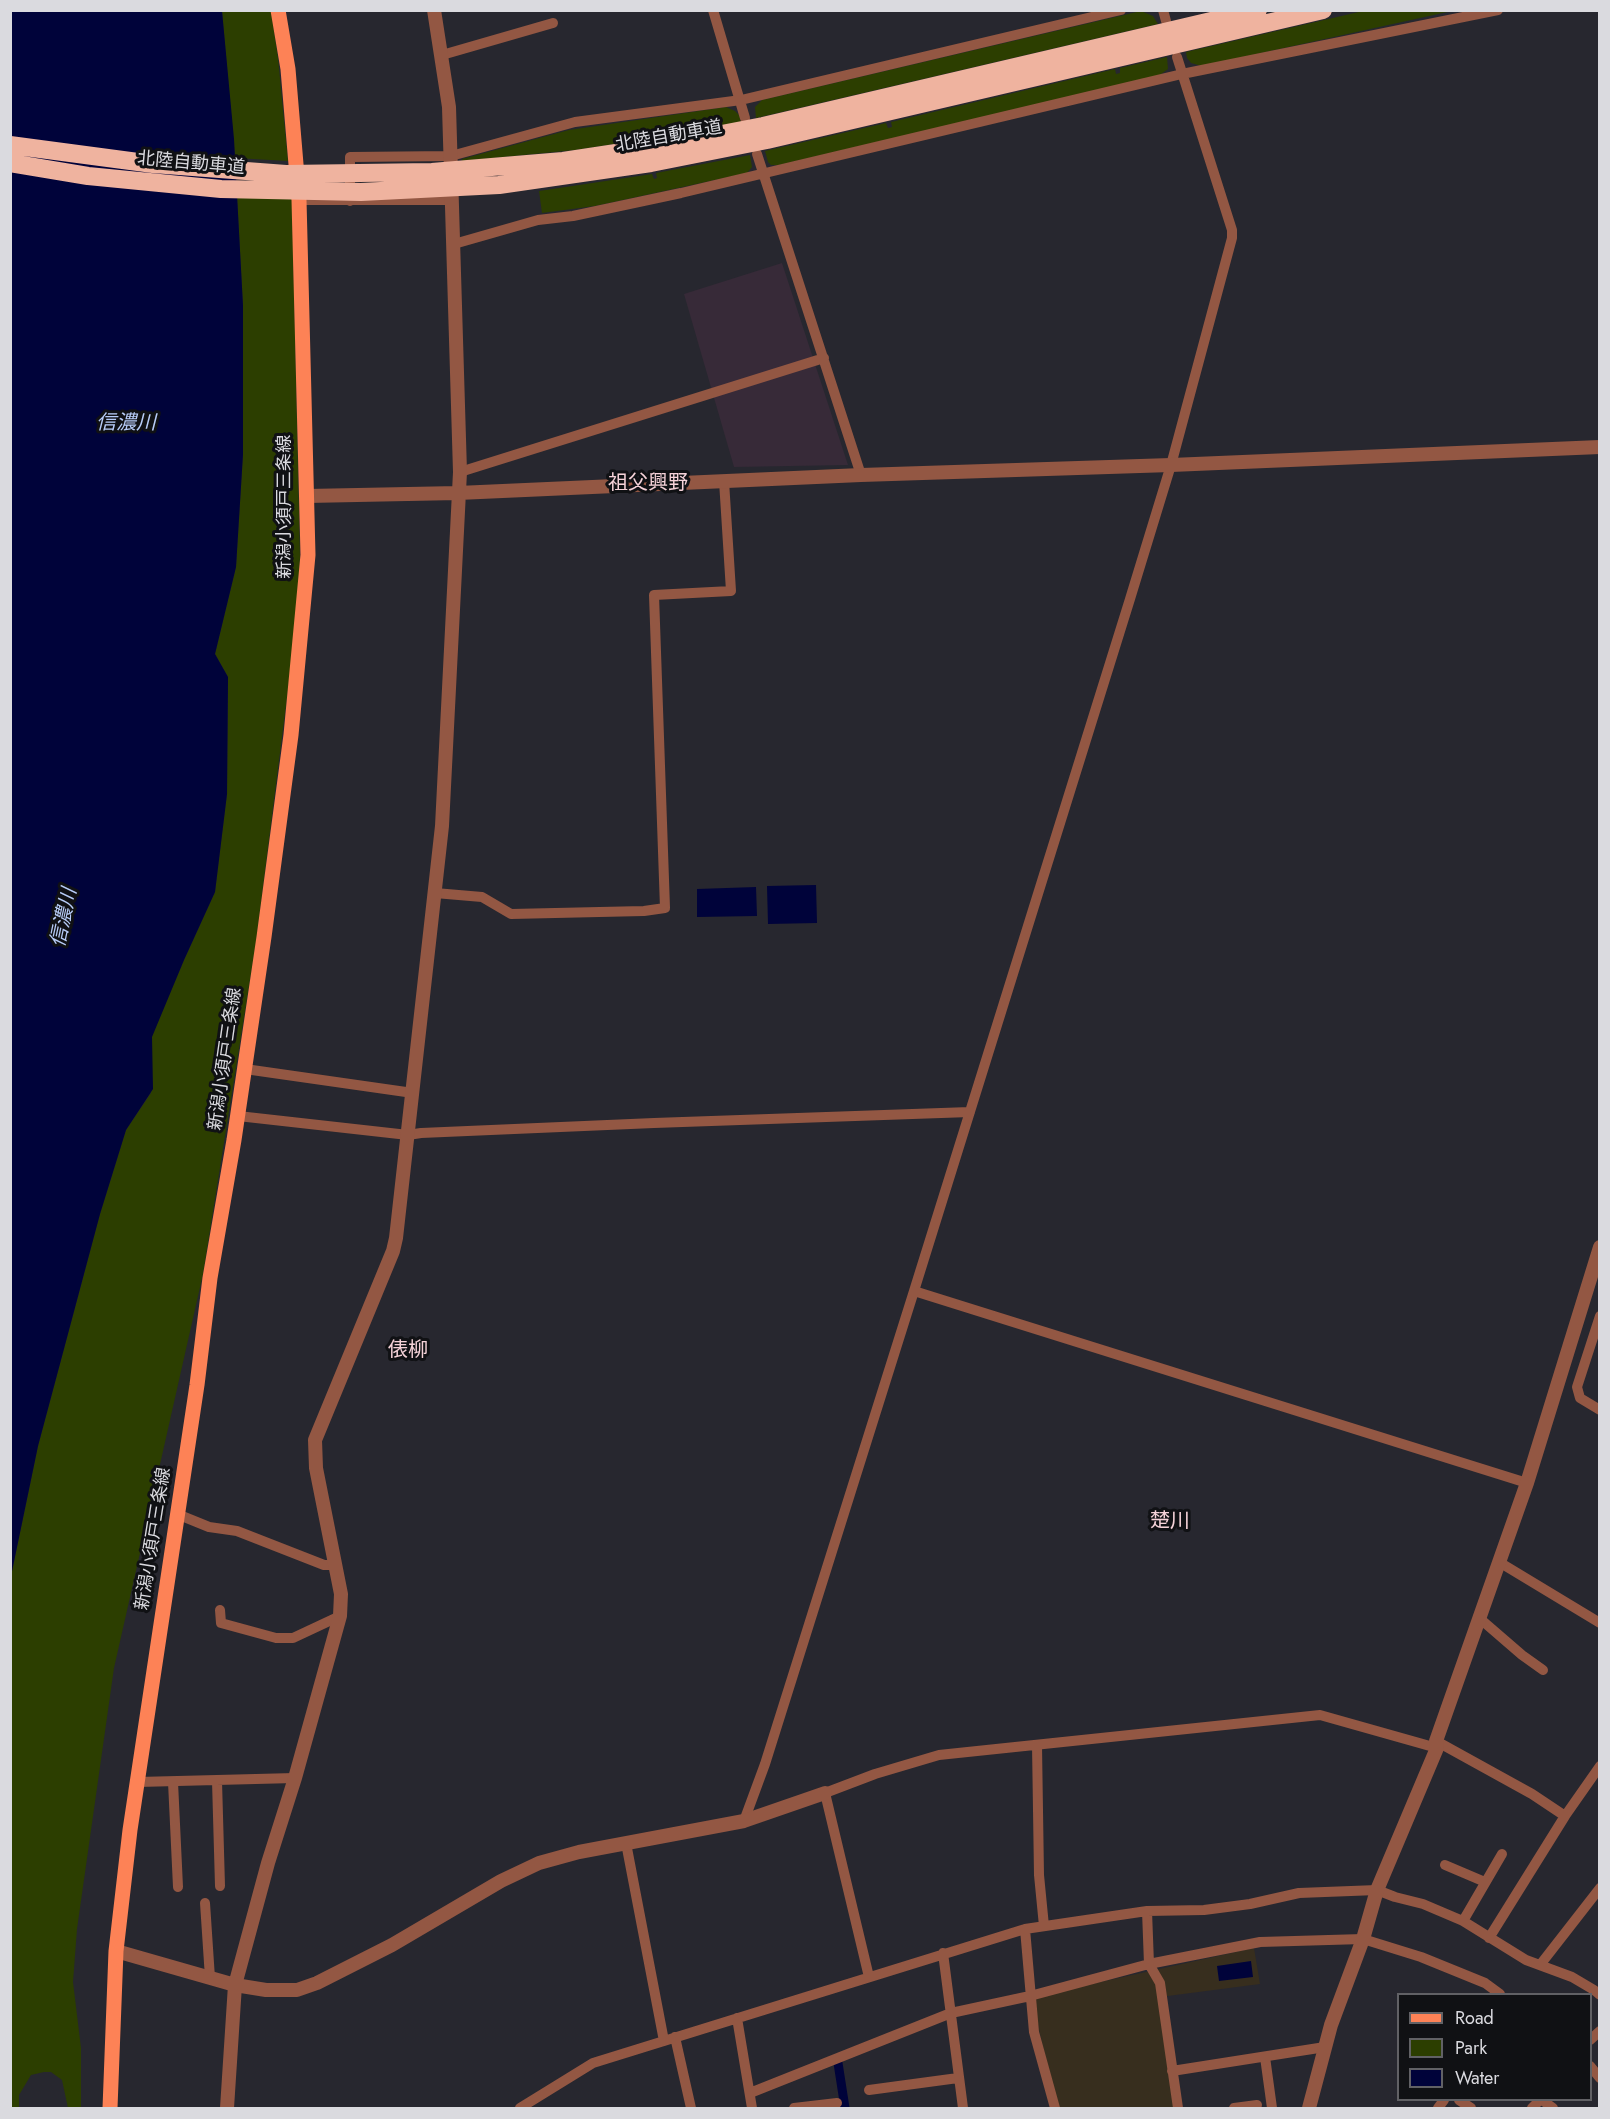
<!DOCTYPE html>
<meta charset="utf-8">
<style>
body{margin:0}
#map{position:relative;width:1610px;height:2119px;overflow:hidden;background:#27272f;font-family:Jost,sans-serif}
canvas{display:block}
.frame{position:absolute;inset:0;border:12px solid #dadadf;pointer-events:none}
.legend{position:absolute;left:1397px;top:1993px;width:195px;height:108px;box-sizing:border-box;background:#101114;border:2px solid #616165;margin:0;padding:8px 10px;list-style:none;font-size:18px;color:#dadadf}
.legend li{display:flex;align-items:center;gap:12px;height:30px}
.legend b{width:30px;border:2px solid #616165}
</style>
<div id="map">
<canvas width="1610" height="2119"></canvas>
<div class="frame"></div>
<ul class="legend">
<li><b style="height:8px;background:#fd8256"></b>Road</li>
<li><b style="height:16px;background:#2c3e00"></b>Park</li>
<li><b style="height:16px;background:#00033a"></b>Water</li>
</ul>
</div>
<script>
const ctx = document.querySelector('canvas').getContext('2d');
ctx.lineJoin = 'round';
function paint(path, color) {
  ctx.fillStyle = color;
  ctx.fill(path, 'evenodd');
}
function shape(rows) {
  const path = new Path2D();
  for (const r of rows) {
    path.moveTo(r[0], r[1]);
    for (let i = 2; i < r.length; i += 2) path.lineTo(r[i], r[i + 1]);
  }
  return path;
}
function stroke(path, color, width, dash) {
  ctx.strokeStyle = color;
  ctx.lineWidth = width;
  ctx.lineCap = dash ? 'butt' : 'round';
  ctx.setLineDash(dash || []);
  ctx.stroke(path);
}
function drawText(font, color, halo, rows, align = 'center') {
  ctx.font = font + ' Jost,"Noto Sans JP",sans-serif';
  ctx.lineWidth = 6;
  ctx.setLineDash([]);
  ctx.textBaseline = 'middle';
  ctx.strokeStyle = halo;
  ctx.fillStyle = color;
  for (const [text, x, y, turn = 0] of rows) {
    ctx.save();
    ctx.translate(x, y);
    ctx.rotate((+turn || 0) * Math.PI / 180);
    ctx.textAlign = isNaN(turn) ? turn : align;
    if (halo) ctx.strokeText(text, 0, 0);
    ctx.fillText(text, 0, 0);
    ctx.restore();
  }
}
paint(shape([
 [782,263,848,465,734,467,684,294]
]), '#372a38');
paint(shape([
 [1254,1948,1260,1984,1160,1997,1174,2108,1058,2108,1039,2030,1033,1997]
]), '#372e1e');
paint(shape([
 [222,11,271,11,278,58,288,161,235,158],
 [1141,11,1153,16,1158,24,756,118,755,107,762,100],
 [1363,11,1452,11,1202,66,1191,63,1187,58,1186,52],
 [1167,57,1168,69,1157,77,779,165,771,165,768,162,765,151,886,123,888,128,892,127,891,122,1115,69,1116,74,1120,73,1120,68],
 [726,107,735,111,739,115,741,122,679,134,575,150,462,161,462,159,569,130],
 [750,155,752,167,747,173,595,206,542,213,539,191,652,174,654,179,657,178,656,173],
 [237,197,292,199,300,558,295,634,256,942,203,1274,114,1668,77,1929,73,1982,81,2048,81,2108,68,2108,62,2080,51,2072,44,2072,31,2075,19,2095,19,2108,11,2108,11,1576,38,1446,100,1214,126,1130,151,1093,151,1037,184,960,215,892,227,794,228,677,215,654,236,567,243,454,243,306]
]), '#2c3e00');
paint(shape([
 [11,11,222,11,234,139,243,306,243,454,236,567,215,654,228,677,227,794,215,892,184,960,152,1037,153,1089,126,1130,100,1214,38,1446,11,1576],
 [816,885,817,923,768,924,767,886],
 [756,887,757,916,697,917,697,889],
 [1251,1961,1253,1977,1219,1981,1217,1966]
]), '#00033a');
stroke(shape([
 [838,2063,845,2108]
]), '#00033a', 9);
stroke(shape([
 [713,10,745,118],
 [1163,10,1166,21],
 [442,55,553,23],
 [757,154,861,475],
 [299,200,453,200],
 [350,201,350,157,451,156,575,122,741,100,1121,10],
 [454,244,538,220,573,216,681,193,1182,74,1498,10],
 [460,472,824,358],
 [435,893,482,897,511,914,644,911,665,908,654,595,731,591,724,481],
 [245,1069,413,1093],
 [238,1116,408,1135,421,1133,654,1123,970,1112],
 [914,1291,1527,1483],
 [1600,1316,1577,1387,1580,1398,1600,1410],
 [177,1514,209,1527,237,1531,324,1565,336,1565],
 [1499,1562,1600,1623],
 [220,1610,221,1623,276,1638,293,1638,340,1616],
 [1478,1617,1522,1655,1543,1670],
 [1436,1741,1532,1794,1565,1816,1600,1766],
 [1037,1745,1039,1875,1044,1926],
 [217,1781,220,1886],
 [138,1782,295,1778],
 [173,1782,178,1887],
 [744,1821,765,1764,914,1291,1130,599,1171,465,1232,238,1232,230,1177,57],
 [626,1843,664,2041],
 [1445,1865,1485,1882],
 [205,1903,210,1978],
 [1147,1911,1149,1964,1160,1983,1178,2108],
 [1463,1921,1502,1854],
 [1025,1929,1034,2032,1055,2108],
 [1489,1938,1565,1816],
 [943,1953,963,2108],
 [1540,1965,1600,1888],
 [869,1977,825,1793,875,1774,939,1755,1320,1715,1437,1748],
 [737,2018,752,2108],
 [675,2037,691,2108],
 [1590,2040,1600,2031],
 [1265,2057,1272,2108],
 [1590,2066,1600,2078],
 [1172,2071,1325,2047],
 [869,2090,958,2078],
 [750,2093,951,2013,1030,1996,1149,1964,1260,1942,1363,1939,1421,1957,1485,1983,1500,1994],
 [1459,2100,1471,2108],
 [1542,2100,1553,2108],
 [520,2108,593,2063,1025,1929,1147,1911,1204,1910,1250,1904,1299,1893,1377,1890,1395,1897,1423,1904,1463,1921,1526,1960,1572,1977,1594,1990,1600,1995],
 [794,2108,837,2103],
 [1234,2108,1257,2105],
 [1438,2108,1444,2100],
 [1532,2108,1540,2100]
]), '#935743', 10);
stroke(shape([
 [307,496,458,493,861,475,1171,465,1600,447],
 [116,1951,235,1985,266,1990,297,1990,317,1983,392,1945,501,1881,539,1863,579,1852,744,1821,825,1793],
 [227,2108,235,1985,268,1863,295,1778,340,1616,341,1594,316,1468,315,1440,393,1251,396,1238,442,826,460,472,449,107,434,10],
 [1309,2108,1331,2025,1363,1939,1377,1890,1437,1748,1436,1741,1527,1483,1600,1247]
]), '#935743', 14);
stroke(shape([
 [110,2108,116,1951,130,1830,197,1385,210,1278,234,1140,264,937,291,735,308,555,299,200,288,69,278,10]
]), '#fd8256', 15);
stroke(shape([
 [10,145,153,164,286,174,432,172,563,161,649,148,763,126,1258,10],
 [10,163,88,176,221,189,361,192,499,185,651,163,767,140,1323,10]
]), '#efb39f', 18);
drawText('18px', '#dadadf', '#101114', [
 ["北陸自動車道",669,137,-10],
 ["北陸自動車道",191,164,5],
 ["新潟小須戸三条線",286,507,-90],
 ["新潟小須戸三条線",226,1059,-82],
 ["新潟小須戸三条線",154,1539,-81]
]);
drawText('italic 20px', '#b7ccf7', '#101114', [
 ["信濃川",126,424],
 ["信濃川",65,918,-78]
]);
drawText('20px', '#f5d2d8', '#101114', [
 ["祖父興野",648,484],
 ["俵柳",408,1351],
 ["楚川",1170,1522]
]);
</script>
